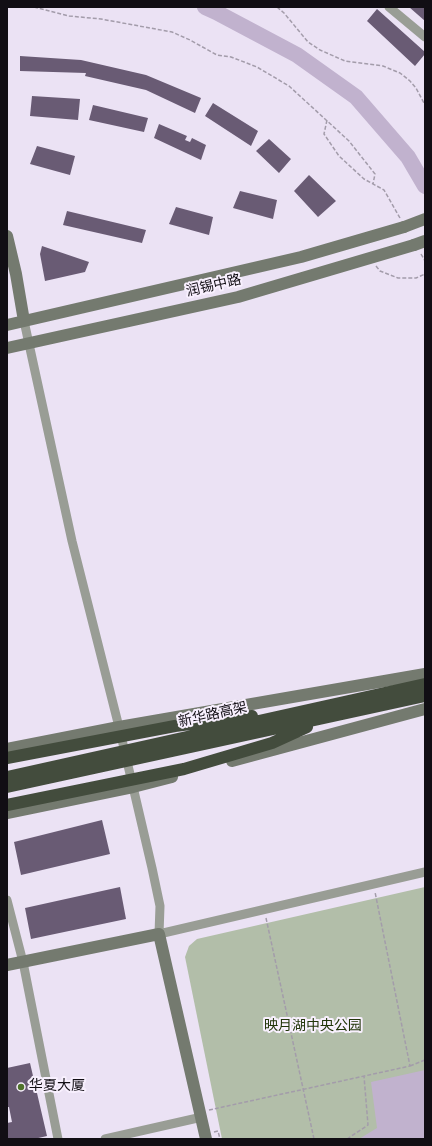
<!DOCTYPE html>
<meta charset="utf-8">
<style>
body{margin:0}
#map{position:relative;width:432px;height:1146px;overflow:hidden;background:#ebe2f4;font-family:Overpass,sans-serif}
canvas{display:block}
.frame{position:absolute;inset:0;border:8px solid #110e14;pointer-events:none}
</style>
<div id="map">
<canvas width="432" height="1146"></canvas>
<div class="frame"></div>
</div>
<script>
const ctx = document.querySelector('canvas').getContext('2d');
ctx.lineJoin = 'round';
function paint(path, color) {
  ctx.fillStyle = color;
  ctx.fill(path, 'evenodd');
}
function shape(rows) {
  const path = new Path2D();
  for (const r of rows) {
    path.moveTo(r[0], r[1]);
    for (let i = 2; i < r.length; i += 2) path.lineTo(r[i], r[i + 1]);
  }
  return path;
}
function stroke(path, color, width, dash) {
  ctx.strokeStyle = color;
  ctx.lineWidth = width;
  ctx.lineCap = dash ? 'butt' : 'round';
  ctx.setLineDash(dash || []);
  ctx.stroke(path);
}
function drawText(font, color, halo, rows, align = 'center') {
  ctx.font = font + ' Overpass,"Noto Sans SC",sans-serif';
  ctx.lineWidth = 4;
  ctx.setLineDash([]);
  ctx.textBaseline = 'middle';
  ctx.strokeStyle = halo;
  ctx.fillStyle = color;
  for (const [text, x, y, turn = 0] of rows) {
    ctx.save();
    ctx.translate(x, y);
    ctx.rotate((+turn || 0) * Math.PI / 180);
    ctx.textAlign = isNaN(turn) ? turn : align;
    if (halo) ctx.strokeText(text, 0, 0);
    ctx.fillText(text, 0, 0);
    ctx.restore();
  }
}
paint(shape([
 [425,887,425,1139,222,1139,185,957,189,946,197,939]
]), '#b2bea9');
paint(shape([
 [425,1070,425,1139,359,1139,377,1128,371,1082]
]), '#c1b2ce');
stroke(shape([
 [205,7,216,12,297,55,356,97,408,157,425,186]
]), '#c1b2ce', 16);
paint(shape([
 [409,7,425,7,425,21],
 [377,9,425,52,425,54,415,66,367,21],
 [20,56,81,60,146,75,201,98,195,113,146,90,85,76,86,73,20,71],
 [32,96,80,99,78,120,30,116],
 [213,103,258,131,251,146,205,116],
 [93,105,148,118,144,132,89,120],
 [159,124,187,136,185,140,190,142,192,138,206,145,201,160,154,138],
 [269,139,291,159,279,173,256,151],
 [37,146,75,156,70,175,30,164],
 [309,175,336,201,318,217,294,191],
 [240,191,277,200,273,219,233,208],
 [176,207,213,217,209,235,169,224],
 [67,211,146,230,142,243,63,225],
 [42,246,89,262,85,272,45,281,40,254],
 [102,820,110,854,21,875,14,842],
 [120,887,126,919,31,939,25,908],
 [30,1063,47,1136,34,1139,7,1139,7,1123,12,1122,9,1107,7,1107,7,1068]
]), '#695b74');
stroke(shape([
 [34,7,69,16,101,19,172,32,190,40,217,55,231,57,257,67,289,86,349,141,375,174,373,184],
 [277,7,284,13,308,42,320,50,345,61,383,66,400,73,410,81,416,88,425,105],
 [327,120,324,134,339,156,364,179,384,190,400,218],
 [421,254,425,261],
 [376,266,380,271,398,278,416,278,425,274],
 [266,918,314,1139],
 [410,1066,425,1060],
 [209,1110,410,1066,375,892],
 [214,1132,218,1131,220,1139],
 [347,1139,368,1125,364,1076]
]), '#a39caa', 1.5, [4, 2]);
stroke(shape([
 [389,7,425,37],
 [24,321,72,541,119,727,152,868,160,906,159,934,425,872],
 [7,900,23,962,58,1139],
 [105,1139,202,1117]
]), '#999d95', 9);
stroke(shape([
 [7,236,16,274,24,321],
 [7,325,301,257,404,227],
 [7,348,238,297,414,245],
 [7,749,119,727,425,674],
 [232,761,425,709],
 [7,813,133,787,172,777],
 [7,965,159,934,206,1139]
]), '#747a6f', 12);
stroke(shape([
 [404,227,425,219],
 [414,245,425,241]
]), '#747a6f', 12);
stroke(shape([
 [7,758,175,726,252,716],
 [7,777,425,684],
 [7,787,425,696],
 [7,805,184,769,272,743,307,727]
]), '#434c3d', 12);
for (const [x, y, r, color] of [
 [21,1087,4,"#4f732b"]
]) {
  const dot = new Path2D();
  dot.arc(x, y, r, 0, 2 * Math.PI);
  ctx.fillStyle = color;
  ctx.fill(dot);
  stroke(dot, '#f8f0fe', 1.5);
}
drawText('14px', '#110e14', '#f8f0fe', [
 ["润锡中路",214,287,-13],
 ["新华路高架",213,716,-13]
]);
drawText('14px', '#213509', '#f8f0fe', [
 ["映月湖中央公园",313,1027]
]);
drawText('14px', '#110e14', '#f8f0fe', [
 ["华夏大厦",29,1087]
], 'left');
</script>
